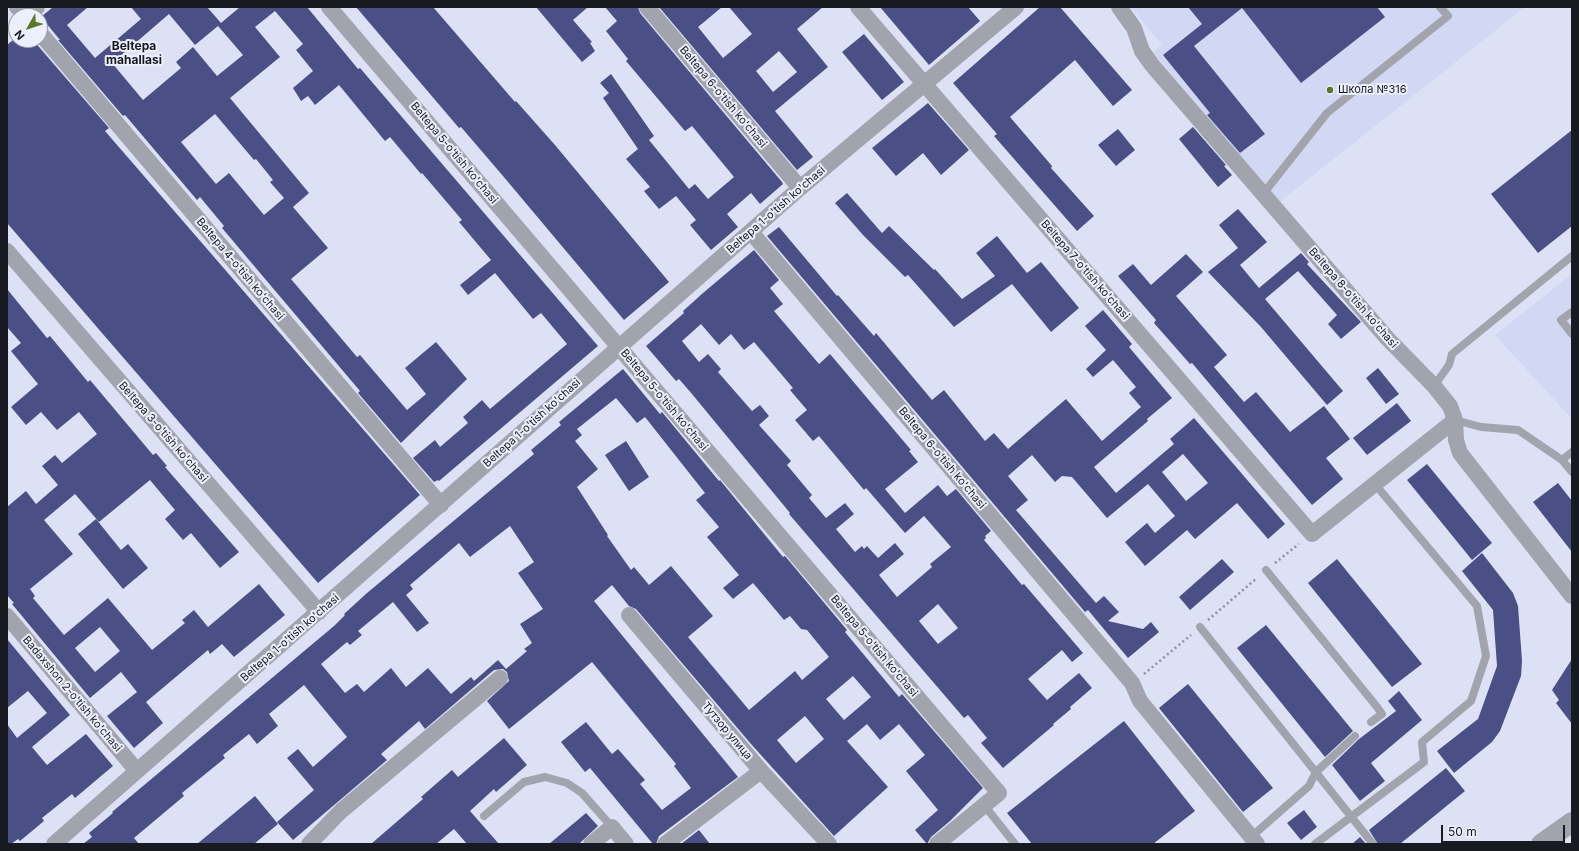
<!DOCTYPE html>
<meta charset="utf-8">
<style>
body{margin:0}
#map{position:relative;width:1579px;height:851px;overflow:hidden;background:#dde1f6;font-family:Inter,sans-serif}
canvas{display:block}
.frame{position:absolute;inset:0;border:8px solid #181a21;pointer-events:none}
.north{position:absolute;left:8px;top:8px;width:40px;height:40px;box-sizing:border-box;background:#eceffc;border:1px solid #979aa4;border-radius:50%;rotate:231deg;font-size:11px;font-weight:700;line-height:16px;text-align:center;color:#181a21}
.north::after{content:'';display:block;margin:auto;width:14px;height:18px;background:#5b772c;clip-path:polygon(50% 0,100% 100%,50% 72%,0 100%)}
.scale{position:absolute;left:1441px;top:825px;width:124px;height:18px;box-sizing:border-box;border:2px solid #181a21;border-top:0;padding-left:5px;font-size:12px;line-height:14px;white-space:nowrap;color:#181a21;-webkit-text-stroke:3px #eceffc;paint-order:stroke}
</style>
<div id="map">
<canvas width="1579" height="851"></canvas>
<div class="frame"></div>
<div class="north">N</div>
<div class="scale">50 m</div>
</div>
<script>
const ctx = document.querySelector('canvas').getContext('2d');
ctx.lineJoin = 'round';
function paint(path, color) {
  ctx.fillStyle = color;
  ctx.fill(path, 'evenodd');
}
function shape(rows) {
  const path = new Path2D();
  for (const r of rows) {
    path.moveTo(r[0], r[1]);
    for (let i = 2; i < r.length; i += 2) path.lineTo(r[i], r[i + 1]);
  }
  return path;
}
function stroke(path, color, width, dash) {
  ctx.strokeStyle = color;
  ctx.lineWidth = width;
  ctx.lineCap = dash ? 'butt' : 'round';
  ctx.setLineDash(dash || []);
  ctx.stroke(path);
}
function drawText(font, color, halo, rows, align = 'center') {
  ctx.font = font + ' Inter,sans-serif';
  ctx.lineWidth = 4;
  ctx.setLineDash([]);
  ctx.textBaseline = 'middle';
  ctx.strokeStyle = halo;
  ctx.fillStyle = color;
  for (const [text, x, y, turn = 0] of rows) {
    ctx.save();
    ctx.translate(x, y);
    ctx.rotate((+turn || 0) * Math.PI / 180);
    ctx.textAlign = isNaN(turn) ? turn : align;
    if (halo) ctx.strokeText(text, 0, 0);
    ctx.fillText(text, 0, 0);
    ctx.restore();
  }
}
paint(shape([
 [1131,7,1525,7,1277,204,1153,52,1162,45],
 [1572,274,1572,419,1495,335]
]), '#d2d7f4');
paint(shape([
 [53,7,88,7,67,25,95,58,141,19,131,7,207,7,221,23,240,7,307,7,358,69,360,68,598,346,439,481,438,480,434,482,413,458,435,440,440,447,468,423,463,417,482,400,490,409,567,344,541,313,533,319,495,273,468,295,460,285,491,260,459,222,462,220,422,173,421,174,390,137,385,141,339,85,315,105,308,96,301,101,293,88,313,71,296,50,303,44,275,11,255,27,280,57,230,98,309,193,293,207,328,248,291,279,357,357,360,355,407,410,426,394,405,368,436,342,467,379,401,443,358,393,360,391,222,228,224,226,200,197,197,200,125,115,123,116,58,40,60,40,41,17],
 [169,14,195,45,218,26,243,55,217,76,193,47,176,62,181,68,143,100,112,63],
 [215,114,254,160,256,159,273,180,270,182,284,198,264,215,229,173,216,184,181,142],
 [356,7,433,7,515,102,516,101,555,145,669,282,624,320,503,176,461,127,459,128],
 [536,7,588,7,573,20,592,42,590,43,595,51,582,62],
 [605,7,638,7,640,13,782,182,783,184,760,204,751,193,727,214,738,227,711,250,690,225,696,220,676,196,659,209,644,191,650,187,626,159,638,149,603,98,609,93,600,83,611,74,654,136,649,140,689,189,695,184,708,199,734,177,692,126,685,131,626,61,628,59,606,31,617,21],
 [659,7,722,7,698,27,723,58,752,34,729,7,823,7,797,29,828,67,775,111,813,157,797,170],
 [779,51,797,72,773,92,756,71],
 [880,7,968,7,980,21,929,65],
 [1040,7,1060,7,1132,90,1113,106,1075,60,1010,117,1052,166,1051,168,1094,216,1077,231,994,136,997,134,953,83],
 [1188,7,1377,7,1385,17,1301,83,1242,8,1194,46,1265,134,1240,153,1207,115,1210,113,1163,55,1202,24],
 [864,34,904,82,882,100,842,52],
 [13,40,33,40,109,128,105,131,420,495,318,583,7,223,7,45],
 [928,103,969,150,941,175,923,153,896,176,872,148],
 [1193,127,1226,165,1224,166,1232,175,1218,187,1179,139],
 [1118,129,1135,150,1116,166,1098,145],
 [1572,130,1572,226,1538,253,1491,194],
 [847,193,882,233,889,226,934,270,935,269,962,299,995,276,976,253,997,236,1027,273,1041,262,1079,308,1051,332,1012,284,954,327,908,275,905,277,863,235,835,203],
 [1238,209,1267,242,1240,265,1259,288,1301,253,1309,262,1307,264,1361,322,1341,339,1328,324,1337,315,1298,271,1265,299,1343,391,1327,405,1261,327,1208,272,1238,248,1219,225],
 [779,227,837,296,838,295,874,336,876,333,932,400,944,390,985,441,994,433,1008,449,1066,399,1102,441,1141,407,1129,393,1136,387,1113,360,1093,377,1086,369,1106,350,1085,326,1103,310,1132,344,1129,347,1172,398,1147,419,1148,421,1094,467,1116,493,1174,444,1170,439,1194,418,1285,524,1268,539,1237,503,1195,539,1187,530,1145,566,1125,542,1147,523,1155,533,1175,516,1148,484,1107,518,1072,477,1062,476,1055,482,1032,455,1008,476,1028,500,1016,510,1096,603,1104,596,1119,612,1108,621,1143,629,1151,622,1159,632,1128,658,1088,610,1085,612,767,236],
 [1183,454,1208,483,1186,501,1162,472],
 [754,250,779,280,770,288,783,304,774,311,819,364,830,354,911,450,909,451,918,462,885,489,905,513,938,485,947,496,956,489,991,531,985,536,986,538,984,540,1022,585,1024,584,1083,653,1072,662,1062,650,1028,679,1047,700,1079,673,1092,688,1070,707,1071,709,1053,724,1054,725,1003,768,981,743,987,738,968,715,964,718,789,514,790,513,692,394,679,379,676,381,646,346,684,313,683,311,703,293],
 [701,324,719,345,731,334,744,350,754,342,793,388,790,390,807,410,795,420,813,441,819,436,864,490,866,488,905,533,924,516,951,547,930,564,932,567,897,597,879,575,904,554,895,543,878,558,867,546,864,549,862,546,855,552,836,529,854,514,845,503,826,518,809,498,812,495,787,465,791,461,759,425,769,416,760,405,752,411,718,372,721,369,708,354,699,362,682,341],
 [938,604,958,628,938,644,919,621],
 [1186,254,1203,272,1176,296,1227,355,1214,367,1244,402,1256,392,1290,432,1324,406,1350,439,1326,458,1343,479,1312,505,1192,363,1190,364,1154,323,1156,320,1118,276,1133,264,1151,285],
 [7,289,47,338,50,336,88,382,90,380,153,455,156,453,167,466,165,467,239,552,220,568,191,533,183,540,165,519,175,510,150,480,99,522,75,494,44,520,73,554,30,589,35,596,33,598,64,635,108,598,152,650,185,623,182,620,194,610,208,627,259,584,285,615,234,657,222,644,210,654,208,650,146,702,163,723,134,748,107,716,137,692,121,672,90,698,12,604,14,603,7,595,7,507,26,491,36,504,58,485,42,466,55,455,62,463,97,434,79,412,57,430,41,412,26,425,11,407,38,384,11,351,21,343,7,327],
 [100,627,120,651,95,672,75,648],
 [1378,368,1399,394,1386,404,1366,378],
 [623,369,660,414,662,412,719,481,720,480,783,557,785,556,847,630,845,632,899,697,902,694,983,788,950,821,931,837,927,844,915,830,938,810,906,771,925,755,899,724,880,740,867,724,847,741,888,787,834,836,751,744,636,609,629,606,612,585,594,601,738,777,659,836,656,844,653,844,590,768,585,772,561,742,586,722,612,754,618,749,645,780,640,784,662,810,691,788,674,766,676,764,592,662,509,729,487,701,509,681,507,672,503,669,494,670,425,729,419,721,381,754,387,760,293,840,277,822,314,790,287,758,298,749,313,767,347,737,304,685,269,714,278,726,257,744,249,734,223,755,225,758,182,793,184,796,134,838,139,844,83,844,92,837,89,833,113,813,112,812,334,626,345,615,344,614,367,593,534,454,531,450,561,425,559,422],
 [616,398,637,423,645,417,705,493,696,500,719,527,707,537,739,575,723,588,733,599,753,583,784,620,790,616,801,629,807,630,829,657,802,680,795,671,749,710,688,637,713,616,671,566,649,585,634,567,631,570,607,536,608,535,577,487,598,469,575,441,582,435,577,429],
 [510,526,534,562,518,573,543,609,520,624,532,643,524,649,527,651,506,669,498,660,474,681,471,677,451,694,428,668,406,687,391,668,364,692,357,684,345,693,321,664,347,642,350,645,362,635,358,631,393,602,417,632,429,623,406,595,413,589,410,585,459,543,470,557],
 [853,676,871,697,844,720,826,699],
 [805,716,824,739,796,763,777,740],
 [1397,403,1411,421,1367,455,1353,438],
 [626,441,649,477,629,491,605,455],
 [1427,464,1492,543,1472,560,1407,480],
 [1558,483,1572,501,1572,552,1533,502],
 [96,519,121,550,128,544,148,568,123,589,78,534],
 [1482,553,1513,593,1518,606,1522,661,1521,676,1500,731,1492,742,1454,773,1437,751,1478,719,1497,666,1493,610,1462,571],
 [1222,559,1234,572,1190,610,1179,597],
 [1337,559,1422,664,1392,687,1308,583],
 [1266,625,1353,731,1325,757,1237,648],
 [7,639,70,715,32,747,47,765,86,734,113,766,75,798,72,794,42,818,44,821,20,841,18,839,11,844,7,844,7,724,17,738,47,713,28,691,7,708],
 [1572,659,1572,724,1556,703,1559,700,1552,690],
 [1188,684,1273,788,1243,812,1159,708],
 [1399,691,1422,720,1371,763,1385,781,1360,801,1332,765,1359,739,1396,711,1388,701],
 [1124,721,1195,811,1153,844,1032,844,1007,813],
 [504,738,527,765,496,792,494,789,470,811,499,844,467,844,454,829,436,844,371,844,423,799,421,797,452,770,458,777],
 [1446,768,1465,791,1400,844,1378,844,1369,830],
 [255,796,278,824,254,844,197,844],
 [1304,810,1317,827,1301,840,1287,823],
 [586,813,598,826,582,841,579,844,549,844],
 [699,830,710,844,681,844],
 [1360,837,1366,844,1352,844]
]), '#4a5086');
stroke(shape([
 [1275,563,1299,544],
 [1208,620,1257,578],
 [1144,674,1191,635]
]), '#8d909f', 2.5, [2, 3]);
stroke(shape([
 [1263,194,1327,113,1448,16,1440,7],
 [1572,312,1561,320,1572,334],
 [1434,386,1449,365,1452,354,1572,256],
 [1455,420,1481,427,1518,430,1562,460,1572,472],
 [1562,460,1572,452],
 [1266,570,1377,707,1382,714,1371,722],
 [1200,627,1373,844],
 [984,805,1015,844],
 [484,816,524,782,545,777,567,783,582,793,612,827],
 [1251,837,1309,786,1316,772,1355,736],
 [1315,844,1424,762,1422,742,1471,701,1486,656,1477,606,1374,483]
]), '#a2a4ad', 8);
stroke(shape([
 [17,7,26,16],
 [329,7,999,793,937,844],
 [647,7,800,188],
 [858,7,1312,534,1455,420],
 [1119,7,1134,28,1142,51,1152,65,1387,338,1434,386,1450,406,1455,420,1456,440,1460,453,1572,596],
 [27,16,37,7],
 [40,33,441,505],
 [751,232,1132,683,1140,701,1257,844],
 [7,251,319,612],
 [629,615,761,771,829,844],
 [7,616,137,771],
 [54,844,800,188,1016,7],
 [309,844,341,811,500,678],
 [591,844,612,827,626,844],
 [665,844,761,771]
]), '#a2a4ad', 16);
stroke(shape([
 [1541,844,1572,822]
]), '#a2a4ad', 20);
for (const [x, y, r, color] of [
 [1330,90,4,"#5b772c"]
]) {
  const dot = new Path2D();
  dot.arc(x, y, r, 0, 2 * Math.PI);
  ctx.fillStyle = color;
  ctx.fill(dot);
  stroke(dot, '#eceffc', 1.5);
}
drawText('11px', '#181a21', '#eceffc', [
 ["Школа №316",1338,90]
], 'left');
drawText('11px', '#181a21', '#eceffc', [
 ["Beltepa 6-o'tish ko'chasi",723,97,50],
 ["Beltepa 5-o'tish ko'chasi",454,153,50],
 ["Beltepa 1-o'tish ko'chasi",776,210,-41],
 ["Beltepa 4-o'tish ko'chasi",240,269,50],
 ["Beltepa 7-o'tish ko'chasi",1085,270,49],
 ["Beltepa 8-o'tish ko'chasi",1353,298,49],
 ["Beltepa 5-o'tish ko'chasi",664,400,50],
 ["Beltepa 1-o'tish ko'chasi",532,423,-42],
 ["Beltepa 3-o'tish ko'chasi",163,432,49],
 ["Beltepa 6-o'tish ko'chasi",942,458,50],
 ["Beltepa 1-o'tish ko'chasi",290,638,-41],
 ["Beltepa 5-o'tish ko'chasi",874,646,50],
 ["Badaxshon 2-o'tish ko'chasi",72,694,50],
 ["Тутзор улица",727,731,50]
]);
drawText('bold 12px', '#181a21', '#eceffc', [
 ["Beltepa",134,46],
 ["mahallasi",134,60]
]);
</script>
